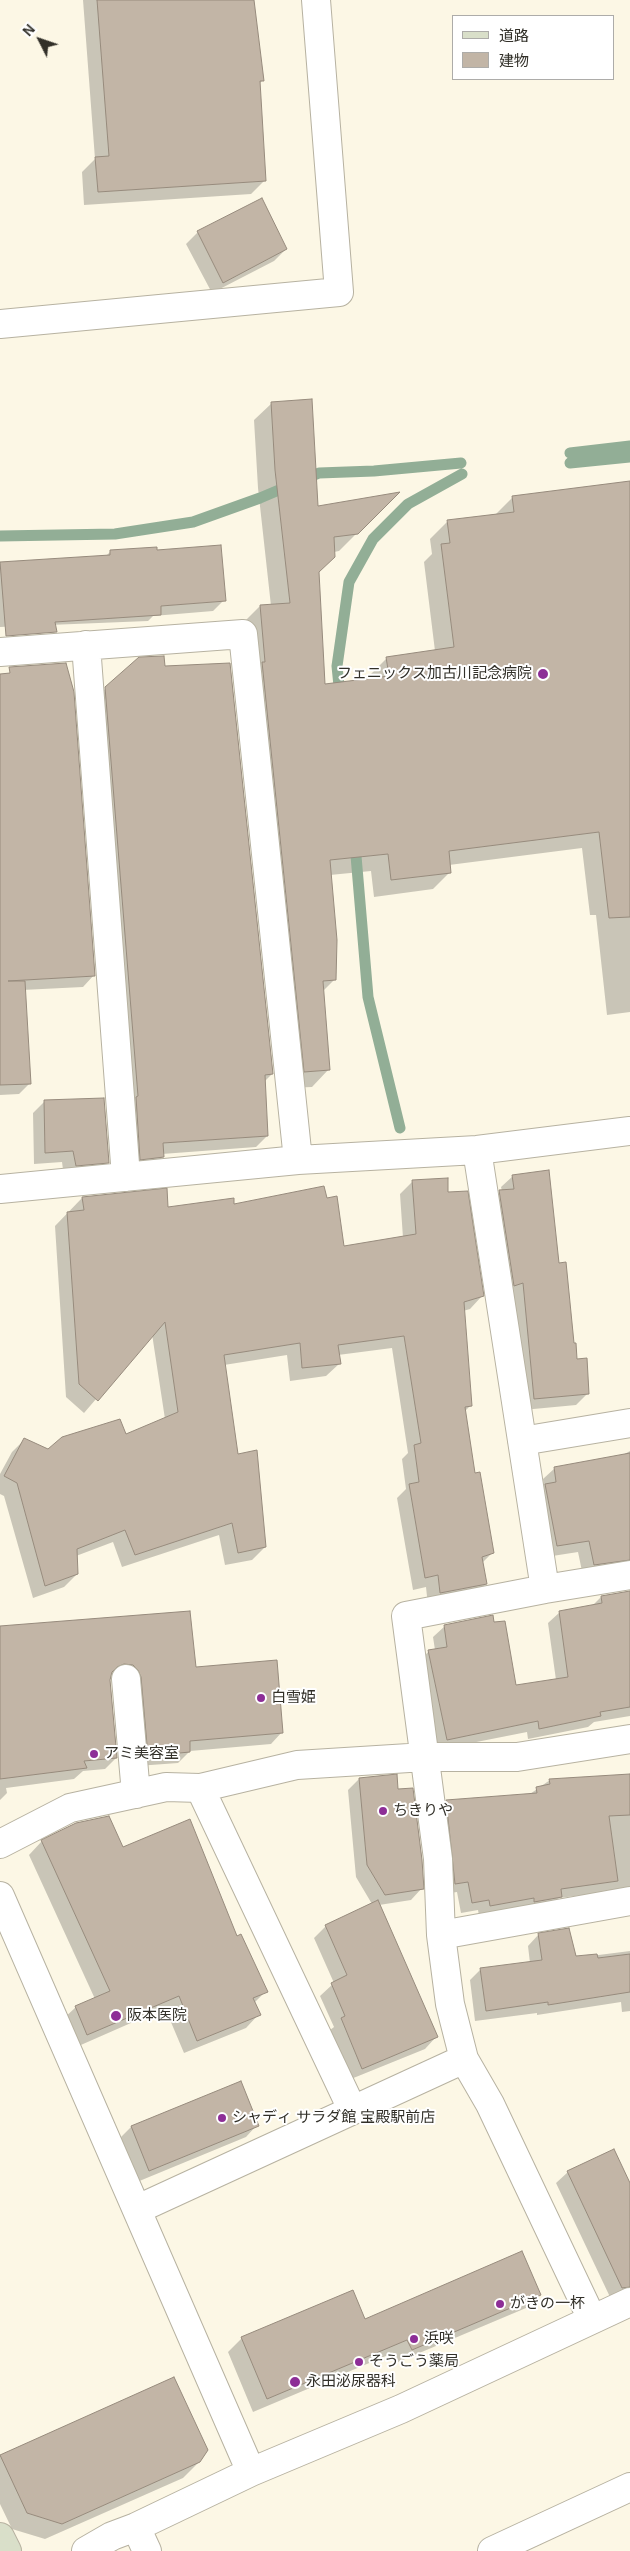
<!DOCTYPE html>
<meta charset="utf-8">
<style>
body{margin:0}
#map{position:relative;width:630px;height:2551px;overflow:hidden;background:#fcf7e5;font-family:Arial,"Noto Sans JP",sans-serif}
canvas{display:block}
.legend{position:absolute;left:452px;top:15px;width:162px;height:65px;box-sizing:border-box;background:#fff;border:1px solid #adaca9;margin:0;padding:6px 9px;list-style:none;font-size:15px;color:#323029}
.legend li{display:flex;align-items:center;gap:10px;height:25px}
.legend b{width:25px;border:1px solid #adaca9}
.north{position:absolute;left:15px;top:15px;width:50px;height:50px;-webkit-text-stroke:4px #fff;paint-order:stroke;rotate:311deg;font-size:14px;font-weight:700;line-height:20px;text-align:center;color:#323029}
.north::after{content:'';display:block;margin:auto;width:18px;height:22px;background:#323029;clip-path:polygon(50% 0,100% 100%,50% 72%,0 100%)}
</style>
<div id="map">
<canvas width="630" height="2551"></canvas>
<ul class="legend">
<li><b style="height:6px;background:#d9dfc9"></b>道路</li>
<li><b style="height:14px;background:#c2b5a6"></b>建物</li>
</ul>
<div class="north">N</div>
</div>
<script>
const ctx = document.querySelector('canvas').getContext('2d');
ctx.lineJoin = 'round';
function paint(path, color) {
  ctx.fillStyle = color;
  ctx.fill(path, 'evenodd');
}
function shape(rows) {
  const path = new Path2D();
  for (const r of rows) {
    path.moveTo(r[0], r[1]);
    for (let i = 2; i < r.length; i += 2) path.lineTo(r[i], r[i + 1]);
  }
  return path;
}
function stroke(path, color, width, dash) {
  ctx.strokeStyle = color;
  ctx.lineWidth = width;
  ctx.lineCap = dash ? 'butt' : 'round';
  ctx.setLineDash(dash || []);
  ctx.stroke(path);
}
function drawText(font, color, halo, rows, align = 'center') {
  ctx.font = font + ' Arial,"Noto Sans JP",sans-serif';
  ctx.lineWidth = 4;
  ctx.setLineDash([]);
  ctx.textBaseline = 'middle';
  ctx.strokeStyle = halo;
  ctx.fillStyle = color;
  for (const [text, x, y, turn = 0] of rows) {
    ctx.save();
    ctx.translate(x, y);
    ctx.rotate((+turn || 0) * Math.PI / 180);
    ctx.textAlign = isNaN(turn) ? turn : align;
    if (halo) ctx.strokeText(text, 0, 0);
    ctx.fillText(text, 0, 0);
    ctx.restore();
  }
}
paint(shape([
 [83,0,253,0,263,80,259,84,265,180,251,194,84,205,82,172,95,159],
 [198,232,286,249,274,261,212,293,186,244],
 [272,403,317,507,396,494,339,551,334,552,318,572,324,686,370,679,369,676,387,658,435,651,424,562,432,554,430,539,447,522,496,514,513,497,630,482,630,1012,607,1015,596,915,590,915,582,848,449,865,450,872,433,889,374,897,371,871,330,875,335,979,323,991,329,1069,312,1087,288,1088,243,623,260,606,271,606,258,488,254,420],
 [156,551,224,600,213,611,153,616,148,621,0,627,0,564,106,556,110,552],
 [0,675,94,975,83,987,22,990,30,1083,19,1094,0,1095],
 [106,688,272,1074,264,1082,267,1136,256,1147,162,1154,163,1157,151,1168,129,1171,94,700],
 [45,1101,108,1162,96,1174,64,1177,62,1162,34,1164,33,1113],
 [513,1176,558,1264,576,1361,588,1393,576,1405,523,1410,488,1203,502,1191,501,1187],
 [413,1181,447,1193,482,1296,470,1309,463,1311,471,1405,465,1411,474,1474,492,1553,482,1563,486,1584,473,1597,428,1606,426,1587,413,1590,397,1498,406,1489,402,1459,408,1453,392,1348,338,1355,339,1364,326,1376,290,1381,287,1355,224,1365,237,1455,265,1547,252,1560,225,1565,219,1535,122,1567,113,1542,76,1556,77,1574,64,1587,33,1598,4,1496,0,1494,0,1474,12,1452,25,1439,48,1450,126,1436,165,1419,152,1334,84,1413,66,1397,55,1226,82,1198,167,1209,233,1205,343,1247,403,1238,400,1194],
 [630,1451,630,1576,583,1576,578,1552,546,1557,534,1497,544,1486,543,1479,555,1468,621,1456],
 [630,1592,630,1716,594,1722,588,1727,528,1739,527,1732,436,1750,418,1663,429,1651,435,1650,433,1637,445,1626,515,1686,556,1680,548,1623,560,1612,592,1606,601,1597],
 [0,1627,195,1668,282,1732,271,1744,190,1751,178,1763,137,1766,122,1676,112,1674,109,1680,116,1758,105,1769,83,1771,74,1779,6,1788,7,1793,0,1800],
 [630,1775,630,1889,559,1898,550,1908,479,1916,478,1910,461,1913,457,1892,444,1894,435,1813,447,1802,530,1794,550,1780],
 [359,1779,397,1790,422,1888,411,1900,379,1905,436,2037,425,2049,351,2079,330,2030,334,2027,320,1996,334,1983,314,1938,326,1926,372,1904,356,1877,348,1790],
 [42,1841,122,1848,236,1938,266,1991,254,2003,259,2014,246,2028,184,2053,165,2008,74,2048,62,2020,76,2007,95,1999,29,1855],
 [539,1934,575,1958,630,1951,630,2011,622,2012,621,2002,537,2015,537,2013,475,2021,470,1980,481,1969,530,1963,528,1946],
 [240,2083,257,2125,246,2137,137,2182,120,2138,131,2127],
 [568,2172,630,2186,630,2288,610,2297,556,2183],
 [539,2295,526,2308,398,2362,393,2353,253,2412,228,2352,242,2338],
 [174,2378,199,2462,183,2478,45,2539,12,2529,0,2504,0,2456]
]), '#0003');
stroke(shape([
 [570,453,630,446],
 [570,463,630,457],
 [0,536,115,534,193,522,260,498,319,473,374,471,461,463],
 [340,696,337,666,349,582,373,539,408,504,462,474],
 [355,844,368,997,400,1128]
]), '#92ae96', 11);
const building = shape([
 [97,0,254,0,264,81,260,81,266,181,98,192,95,157,109,156,97,0],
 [262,198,287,249,223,283,197,231,262,198],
 [312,399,318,506,400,492,358,534,334,537,335,557,319,572,325,684,389,676,386,657,454,647,441,544,450,543,447,520,514,512,512,496,630,481,630,917,609,918,599,832,449,851,451,873,391,880,388,854,330,860,337,940,336,980,323,981,330,1070,304,1072,262,662,265,662,260,605,290,603,275,470,271,402,312,399],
 [221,545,226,601,161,606,161,615,55,622,57,632,6,636,0,562,110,555,110,550,157,547,157,550,221,545],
 [164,656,165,666,230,663,273,1074,265,1075,268,1136,163,1143,164,1157,140,1160,136,1097,138,1096,105,687,139,657,164,656],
 [66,663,74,692,95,976,8,981,25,981,31,1084,0,1085,0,674,10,673,9,667,66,663],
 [104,1098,109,1163,76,1166,73,1151,45,1153,44,1100,104,1098],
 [549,1170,559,1263,566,1262,574,1343,576,1343,577,1359,587,1358,589,1394,534,1399,523,1283,514,1286,499,1190,514,1189,512,1175,549,1170],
 [448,1178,448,1192,468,1191,484,1296,464,1302,472,1406,465,1407,475,1473,480,1472,494,1553,482,1557,487,1584,440,1593,438,1575,425,1578,409,1484,419,1482,414,1445,421,1443,404,1336,338,1345,341,1364,302,1368,300,1343,224,1355,238,1454,257,1450,266,1547,238,1553,232,1523,135,1555,125,1530,77,1549,78,1574,45,1586,17,1483,4,1476,24,1438,48,1449,62,1437,120,1419,126,1434,178,1412,165,1322,98,1401,79,1384,67,1212,84,1210,82,1197,167,1188,168,1207,234,1198,234,1204,324,1186,327,1198,337,1196,344,1246,416,1234,412,1180,448,1178],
 [630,1453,630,1560,594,1565,589,1541,557,1546,545,1484,556,1482,554,1467,630,1453],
 [630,1591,630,1707,600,1712,601,1716,539,1729,538,1721,447,1740,428,1650,447,1647,444,1625,493,1615,494,1622,505,1621,516,1685,568,1677,559,1611,602,1603,601,1596,630,1591],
 [190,1611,196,1667,277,1660,283,1733,190,1741,190,1752,148,1756,141,1677,138,1670,133,1665,124,1664,117,1667,112,1672,110,1680,117,1758,84,1761,87,1768,0,1779,0,1626,190,1611],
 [397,1774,398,1789,413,1788,422,1860,424,1889,385,1895,367,1865,359,1778,397,1774],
 [630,1774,630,1815,609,1816,618,1881,561,1889,562,1897,534,1902,534,1898,490,1906,489,1900,472,1903,468,1882,455,1884,446,1800,537,1793,536,1787,550,1784,549,1779,630,1774],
 [109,1816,123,1847,190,1819,237,1936,241,1934,268,1992,253,1998,261,2015,197,2041,179,1996,87,2035,75,2006,110,1991,41,1840,76,1823,109,1816],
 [378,1900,438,2037,362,2069,341,2018,345,2016,331,1983,347,1975,325,1925,378,1900],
 [569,1928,576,1956,597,1954,598,1958,630,1954,630,1992,548,2005,548,2002,486,2011,480,1968,542,1960,538,1933,569,1928],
 [241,2081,259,2126,149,2171,131,2126,241,2081],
 [614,2149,630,2183,630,2287,622,2288,567,2171,614,2149],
 [522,2251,541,2295,412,2350,407,2340,267,2399,241,2337,353,2290,365,2319,522,2251],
 [174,2377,208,2450,200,2462,62,2524,27,2513,0,2455,174,2377]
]);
paint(building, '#c2b5a6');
stroke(building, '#978b7d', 1);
const street = shape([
 [0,324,339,292,316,0],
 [86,645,126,1177],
 [0,652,243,634,298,1160],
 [477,1150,545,1589,406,1616,438,1859,441,1935,450,2004,464,2059,490,2104,592,2319],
 [0,1189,298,1160,477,1150,630,1131],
 [522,1441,630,1423],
 [545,1589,630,1575],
 [126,1679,136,1794],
 [200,1788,352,2109],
 [0,1844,70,1808,166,1787,200,1788,297,1765,425,1757,517,1757,630,1739],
 [0,1896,251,2472],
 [441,1935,630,1901],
 [138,2209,464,2059],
 [136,2527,147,2551],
 [86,2551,112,2536,136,2527,251,2472,401,2409,630,2302],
 [492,2551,630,2487]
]);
const secondary = shape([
 [0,2537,7,2551]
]);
stroke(street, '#b7b2a1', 30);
stroke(secondary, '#b7b2a1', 30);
stroke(street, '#fff', 28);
stroke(secondary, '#d9dfc9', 28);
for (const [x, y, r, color] of [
 [543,674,6,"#8d2e97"],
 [261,1698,5,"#8d2e97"],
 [94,1754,5,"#8d2e97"],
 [383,1811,5,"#8d2e97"],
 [116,2016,6,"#8d2e97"],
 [222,2118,5,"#8d2e97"],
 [500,2304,5,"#8d2e97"],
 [414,2339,5,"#8d2e97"],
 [359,2362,5,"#8d2e97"],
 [295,2382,6,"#8d2e97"]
]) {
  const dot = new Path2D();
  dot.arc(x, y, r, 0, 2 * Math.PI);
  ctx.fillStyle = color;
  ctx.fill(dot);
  stroke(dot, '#fff', 2);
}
drawText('15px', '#323029', '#fff', [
 ["フェニックス加古川記念病院",532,674,"right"],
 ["白雪姫",271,1698],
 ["アミ美容室",104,1754],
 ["ちきりや",393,1811],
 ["阪本医院",127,2016],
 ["シャディ サラダ館 宝殿駅前店",232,2118],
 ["がきの一杯",510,2304],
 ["浜咲",424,2339],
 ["そうごう薬局",369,2362],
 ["永田泌尿器科",306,2382]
], 'left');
</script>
